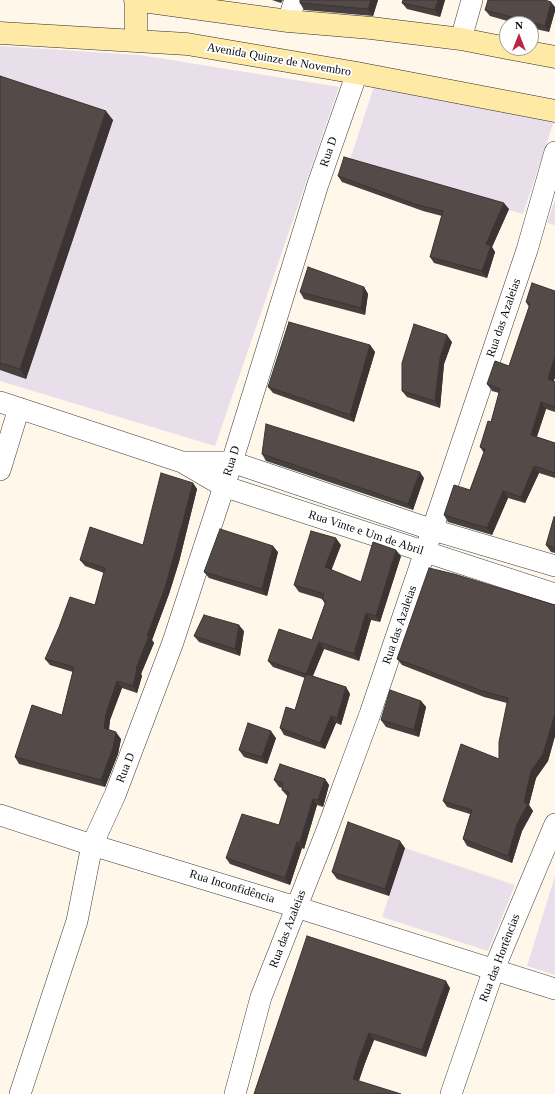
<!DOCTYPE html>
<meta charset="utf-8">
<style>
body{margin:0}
#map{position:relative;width:555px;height:1094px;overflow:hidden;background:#fff8ea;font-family:"Times New Roman",serif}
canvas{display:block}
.north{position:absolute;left:499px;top:16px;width:40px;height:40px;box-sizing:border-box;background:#fff;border:1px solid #9d9d9d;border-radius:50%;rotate:0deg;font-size:11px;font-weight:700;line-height:16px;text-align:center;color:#0b0b0b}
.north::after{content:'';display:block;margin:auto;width:14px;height:18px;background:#ba2540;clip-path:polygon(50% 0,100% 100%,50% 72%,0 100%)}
</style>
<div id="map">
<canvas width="555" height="1094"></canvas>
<div class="north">N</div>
</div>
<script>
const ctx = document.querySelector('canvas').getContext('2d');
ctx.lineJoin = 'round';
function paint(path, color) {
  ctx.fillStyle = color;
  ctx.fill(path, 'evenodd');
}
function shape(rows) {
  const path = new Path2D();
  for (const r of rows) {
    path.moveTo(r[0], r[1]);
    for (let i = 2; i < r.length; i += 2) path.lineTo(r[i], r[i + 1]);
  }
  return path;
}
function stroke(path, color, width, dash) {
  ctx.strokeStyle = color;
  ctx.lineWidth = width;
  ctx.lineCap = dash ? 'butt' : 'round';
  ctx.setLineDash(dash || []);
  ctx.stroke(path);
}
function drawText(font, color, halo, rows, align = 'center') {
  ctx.font = font + ' "Times New Roman",serif';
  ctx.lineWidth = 4;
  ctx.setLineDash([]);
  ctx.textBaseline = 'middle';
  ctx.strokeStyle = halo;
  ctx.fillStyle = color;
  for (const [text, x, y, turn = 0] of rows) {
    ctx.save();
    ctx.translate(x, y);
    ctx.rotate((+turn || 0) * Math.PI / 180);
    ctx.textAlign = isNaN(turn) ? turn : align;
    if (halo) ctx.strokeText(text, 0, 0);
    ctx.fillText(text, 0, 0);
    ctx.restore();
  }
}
paint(shape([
 [0,46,140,55,339,87,215,446,0,381],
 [377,77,555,118,523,214,349,163],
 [555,199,555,225,547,223],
 [405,848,515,885,488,951,382,917],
 [555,876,555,975,527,966]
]), '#e8dfea');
const street = shape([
 [288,21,295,0],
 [461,39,472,0],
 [0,402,182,462,223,486,555,594],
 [182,462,232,462,433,530,555,566],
 [0,470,19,408],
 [0,815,92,845,296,907,555,989],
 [20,1094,77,921,92,845,115,795,173,642,232,462,318,184,357,73],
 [235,1094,261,997,327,830,370,714,527,250,555,152],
 [451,1094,494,969,555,824]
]);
const secondary = shape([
 [135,0,288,21,371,28,461,39,507,48],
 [136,0,136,41],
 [0,33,187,44,357,73,555,111],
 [507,48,555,57]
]);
stroke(street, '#3e3e3e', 22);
stroke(secondary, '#2d2d2d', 23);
stroke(street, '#fff', 21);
stroke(secondary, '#fee9a5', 22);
paint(shape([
 [272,0,283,0,281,3],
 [378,0,373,16,304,10,300,3],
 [445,0,440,17,407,9,402,3],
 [555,7,555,11,549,32,531,28,531,24,518,24,490,16,485,10],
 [0,76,113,120,26,379,0,370],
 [338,176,509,209,492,247,495,252,487,278,434,263,430,257,442,216,423,211,342,182],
 [364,287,368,294,365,315,304,299,300,292],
 [555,291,555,377,554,381,555,382,555,412,546,409,537,437,555,443,555,478,539,473,525,503,508,498,492,535,448,522,444,515,470,490,484,453,480,447,491,422,499,393,492,391,487,384,509,366,529,307,526,302],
 [452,342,444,364,440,408,407,397,402,391],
 [370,345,375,352,354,422,273,393,268,387],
 [262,454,424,478,413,510,266,461],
 [193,483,197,489,179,562,169,594,152,640,154,643,141,674,142,676,137,693,122,688,110,720,109,730,121,739,118,754,105,787,19,764,15,757,62,715,73,672,50,665,45,659,95,605,104,573,85,566,80,560,143,545],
 [555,517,555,553,551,552,546,545],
 [341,545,331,570,361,582,401,556,380,622,371,620,359,661,324,649,313,676,346,687,350,694,341,725,336,723,325,749,284,735,280,728,295,710,305,678,273,667,268,661,312,640,325,604,322,599,299,592,294,585],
 [278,552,267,596,209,578,204,572],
 [555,605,555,736,548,761,536,778,529,805,533,811,522,831,512,863,467,846,463,839,470,814,447,807,443,801,499,759,507,703,484,697,402,665,397,659],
 [244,631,240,656,199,642,194,636],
 [421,701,426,707,419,737,386,727,381,720],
 [276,738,267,764,244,757,239,750],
 [325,779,329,785,323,807,317,805,304,849,302,848,290,885,230,864,226,858,279,825,288,797,282,790,282,788,279,787,274,780],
 [405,848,389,896,337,879,332,872],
 [450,988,426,1057,374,1040,365,1063,359,1081,254,1094]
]), '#48403e');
paint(shape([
 [371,0,378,0,373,16,368,9],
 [438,0,445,0,440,17,435,10],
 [551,2,555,7,555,11,549,32,545,26],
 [106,111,113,120,26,379,20,369],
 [504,203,509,209,492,247,495,252,487,278,482,271,486,244],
 [364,287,368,294,365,315,361,308],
 [447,335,452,342,444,364,440,408,435,401,440,358],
 [370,345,375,352,354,422,350,415],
 [555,356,555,377,552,386,548,379],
 [541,402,546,409,535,441,531,435],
 [534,466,539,473,525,503,521,497],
 [420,472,424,478,413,510,408,504],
 [193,483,197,489,179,562,169,594,152,640,154,643,141,674,142,676,137,693,133,686,136,669,147,636],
 [503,491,508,498,492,535,487,528],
 [336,538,341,545,330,574,325,567],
 [273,546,278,552,267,596,262,589],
 [396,550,401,556,380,622,376,616],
 [366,613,371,620,359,661,354,654],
 [239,625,244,631,240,656,235,649],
 [319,642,324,649,311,680,306,674],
 [117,681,122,688,110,720,108,735,104,728,106,714],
 [346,687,350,694,341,725,337,718],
 [421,701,426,707,419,737,414,730],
 [555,714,555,736,548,761,536,778,529,805,533,811,522,831,512,863,508,856,524,802,531,771],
 [331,716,336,723,325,749,320,743],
 [271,731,276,738,267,764,262,757],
 [116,732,121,739,118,754,105,787,101,780],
 [325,779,329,785,323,807,318,800],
 [313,799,317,805,304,849,300,842],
 [400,841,405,848,389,896,385,889],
 [297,842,302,848,290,885,285,878],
 [446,981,450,988,426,1057,422,1050],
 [369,1033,374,1040,365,1063,357,1085,353,1079,360,1056]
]), '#3b3432');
const building = shape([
 [300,0,371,0,368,9,300,3,300,0],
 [403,0,438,0,435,10,402,3,403,0],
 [488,0,545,0,551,2,545,26,485,10,488,0],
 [0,76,106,111,20,369,0,363,0,76],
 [344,157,504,203,486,244,491,246,482,271,430,257,443,211,418,205,338,176,344,157],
 [308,267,364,287,361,308,300,292,308,267],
 [532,283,555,291,555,356,548,379,555,382,555,407,541,402,531,435,555,443,555,473,534,466,521,497,503,491,487,528,444,515,454,485,470,490,485,449,480,447,488,421,491,422,500,389,487,384,495,361,509,366,530,304,526,302,532,283],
 [289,322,370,345,350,415,268,387,289,322],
 [414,324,447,335,440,358,435,401,402,391,402,363,414,324],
 [266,424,420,472,408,504,262,454,266,424],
 [161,473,193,483,174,555,165,588,147,636,149,636,136,669,137,669,133,686,117,681,106,714,104,728,116,732,113,748,101,780,15,757,32,705,62,715,74,667,45,659,59,627,70,597,95,605,105,568,80,560,90,527,143,545,161,473],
 [554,517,555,517,555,548,546,545,554,517],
 [220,529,273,546,262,589,204,572,220,529],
 [311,531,336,538,325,567,361,582,373,542,396,550,376,616,366,613,354,654,319,642,306,674,268,661,279,629,312,640,326,601,322,599,324,594,294,585,311,531],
 [429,568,454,574,555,605,555,714,543,754,531,771,524,802,528,804,517,824,508,856,463,839,472,810,443,801,461,744,499,759,499,742,508,698,479,690,397,659,429,568],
 [204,615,239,625,235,649,194,636,204,615],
 [306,674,346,687,337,718,331,716,320,743,280,728,286,707,295,710,306,674],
 [390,690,421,701,414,730,381,720,390,690],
 [248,723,271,731,262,757,239,750,248,723],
 [280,764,325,779,318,800,313,799,300,842,297,842,285,878,226,858,242,814,279,825,289,792,282,790,283,783,274,780,280,764],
 [348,822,400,841,385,889,332,872,348,822],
 [307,936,446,981,422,1050,369,1033,360,1056,353,1079,401,1094,254,1094,307,936]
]);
paint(building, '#544b48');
stroke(building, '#3b3432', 1);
drawText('12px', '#0b0b0b', '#fff', [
 ["Avenida Quinze de Novembro",279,60,10],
 ["Rua D",329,152,-71],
 ["Rua das Azaleias",504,318,-71],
 ["Rua D",232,461,-72],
 ["Rua Vinte e Um de Abril",366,533,18],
 ["Rua das Azaleias",400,625,-71],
 ["Rua D",126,768,-68],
 ["Rua Inconfidência",232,887,17],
 ["Rua das Azaleias",288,929,-69],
 ["Rua das Hortências",500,958,-69]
]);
</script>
